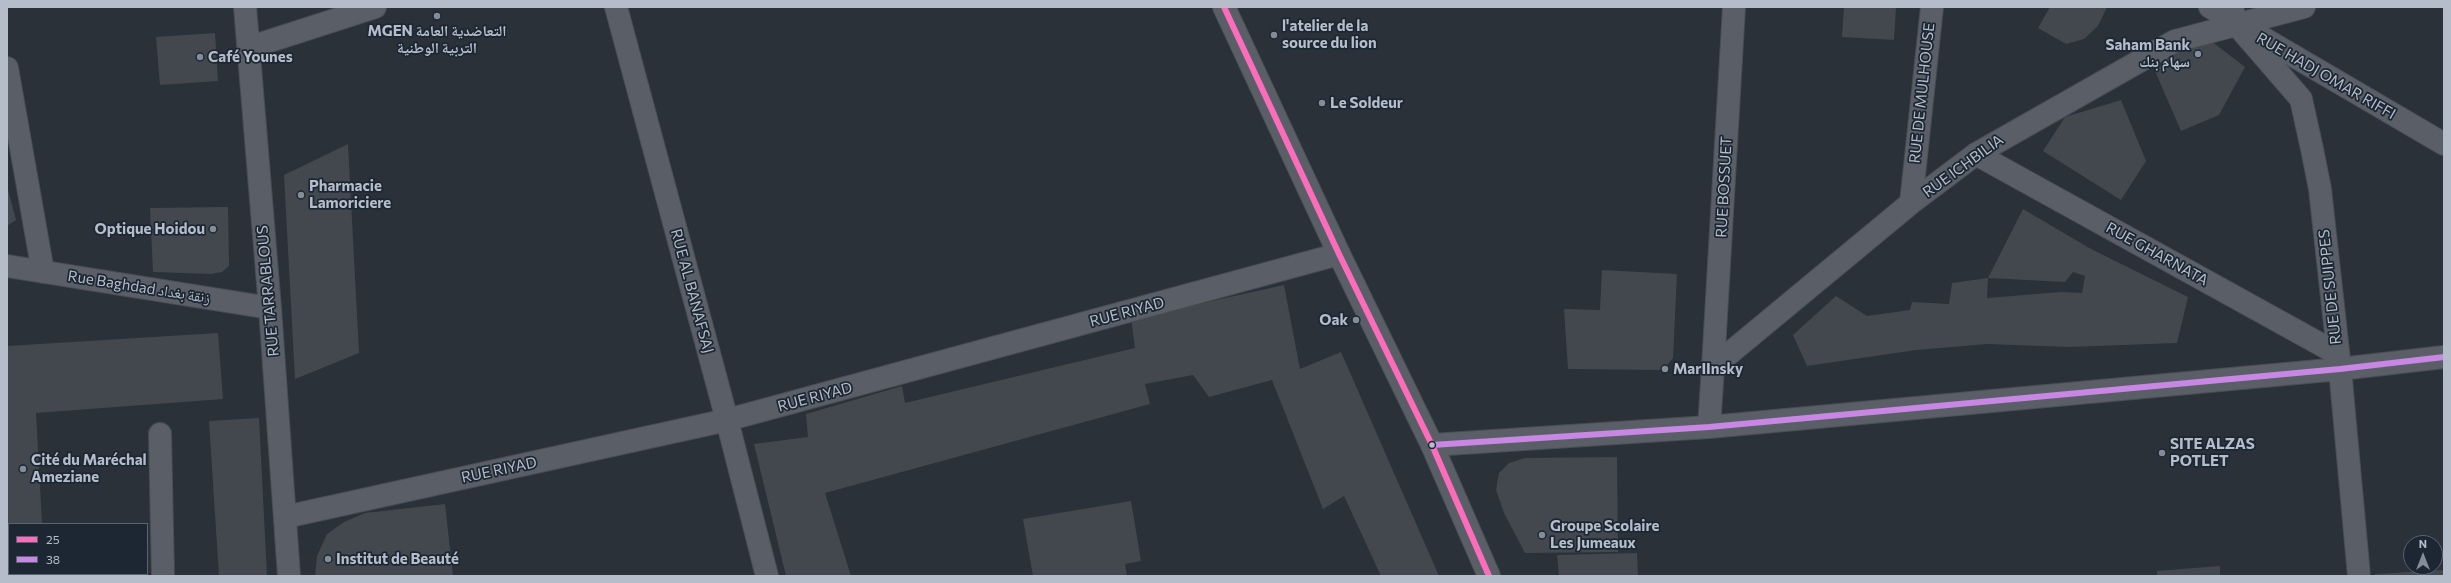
<!DOCTYPE html>
<meta charset="utf-8">
<style>
body{margin:0}
#map{position:relative;width:2451px;height:583px;overflow:hidden;background:#2a3139;font-family:Commissioner,sans-serif}
canvas{display:block}
.frame{position:absolute;inset:0;border:8px solid #b5bdca;pointer-events:none}
.legend{position:absolute;left:8px;top:523px;width:140px;height:52px;box-sizing:border-box;background:#1d2734;border:1px solid #5a6370;margin:0;padding:5px 7px;list-style:none;font-size:12px;color:#b5bdca}
.legend li{display:flex;align-items:center;gap:8px;height:20px}
.legend b{width:20px;border:1px solid #5a6370}
.north{position:absolute;left:2403px;top:535px;width:40px;height:40px;box-sizing:border-box;background:#1d2734;border:1px solid #5a6370;border-radius:50%;rotate:0deg;font-size:11px;font-weight:700;line-height:16px;text-align:center;color:#b5bdca}
.north::after{content:'';display:block;margin:auto;width:14px;height:18px;background:#848c97;clip-path:polygon(50% 0,100% 100%,50% 72%,0 100%)}
</style>
<div id="map">
<canvas width="2451" height="583"></canvas>
<div class="frame"></div>
<ul class="legend">
<li><b style="height:5px;background:#fb6dba"></b>25</li>
<li><b style="height:5px;background:#c787e3"></b>38</li>
</ul>
<div class="north">N</div>
</div>
<script>
const ctx = document.querySelector('canvas').getContext('2d');
ctx.lineJoin = 'round';
function paint(path, color) {
  ctx.fillStyle = color;
  ctx.fill(path, 'evenodd');
}
function shape(rows) {
  const path = new Path2D();
  for (const r of rows) {
    path.moveTo(r[0], r[1]);
    for (let i = 2; i < r.length; i += 2) path.lineTo(r[i], r[i + 1]);
  }
  return path;
}
function stroke(path, color, width, dash) {
  ctx.strokeStyle = color;
  ctx.lineWidth = width;
  ctx.lineCap = dash ? 'butt' : 'round';
  ctx.setLineDash(dash || []);
  ctx.stroke(path);
}
function drawText(font, color, halo, rows, align = 'center') {
  ctx.font = font + ' Commissioner,"Noto Naskh Arabic",sans-serif';
  ctx.lineWidth = 3.5;
  ctx.setLineDash([]);
  ctx.textBaseline = 'middle';
  ctx.strokeStyle = halo;
  ctx.fillStyle = color;
  for (const [text, x, y, turn = 0] of rows) {
    ctx.save();
    ctx.translate(x, y);
    ctx.rotate((+turn || 0) * Math.PI / 180);
    ctx.textAlign = isNaN(turn) ? turn : align;
    if (halo) ctx.strokeText(text, 0, 0);
    ctx.fillText(text, 0, 0);
    ctx.restore();
  }
}
paint(shape([
 [1844,7,1896,7,1894,40,1842,37],
 [2050,7,2107,7,2098,26,2084,39,2066,44,2038,28],
 [215,33,218,81,160,85,156,37],
 [2211,41,2245,67,2219,115,2181,131,2155,71,2184,43],
 [2121,100,2146,161,2121,200,2043,151,2065,117],
 [348,144,359,353,295,379,284,175],
 [7,186,16,220,7,226],
 [228,207,229,266,222,272,211,274,153,272,150,208],
 [2023,209,2091,249,2188,297,2177,343,2069,347,1987,344,1916,350,1807,366,1793,335,1836,296,1867,316,1910,310,1912,302,1949,304,1952,283,1988,278],
 [2073,272,2085,276,2082,293,2061,292,1987,298,1988,278,2065,282],
 [1602,270,1677,274,1673,358,1663,370,1568,369,1564,309,1600,310],
 [1284,285,1300,369,1341,352,1439,576,1381,576,1344,496,1323,509,1272,380,1209,397,1193,375,1145,384,1150,404,825,493,851,576,786,576,754,444,808,437,806,414,902,386,905,403,1135,348,1131,319],
 [218,333,223,399,36,413,42,524,9,524,9,574,44,574,45,576,7,576,7,346],
 [259,418,267,576,219,576,209,421],
 [1617,457,1618,552,1525,553,1504,513,1496,490,1499,473,1509,463,1525,458],
 [1131,501,1141,561,1125,564,1127,576,1033,576,1023,519],
 [445,504,453,576,315,576,317,556,327,534,344,522,365,513],
 [1637,553,1638,576,1559,576,1557,555],
 [2220,566,2220,576,2157,576,2157,571],
 [2444,570,2444,576,2375,576,2375,574]
]), '#42484e');
const minor = shape([
 [245,7,270,308,289,576],
 [616,7,727,420,767,576],
 [2232,7,2236,24,2301,99,2312,149,2320,189,2340,369,2359,576],
 [248,48,375,7],
 [7,68,43,272],
 [1976,154,2338,354],
 [1911,203,1932,7],
 [7,266,270,308],
 [1713,367,1734,7],
 [1709,427,1713,367,1911,203,1976,154,2175,41,2304,7],
 [160,434,163,576],
 [1432,445,1709,427,2340,369,2444,357],
 [285,517,727,420,1339,254]
]);
const tertiary = shape([
 [1224,7,1339,254,1432,445,1489,576],
 [2210,7,2444,144]
]);
stroke(minor, '#484d54', 24);
stroke(tertiary, '#484d54', 24);
stroke(minor, '#5a5f67', 22);
stroke(tertiary, '#5a5f67', 22);
stroke(shape([
 [1224,7,1339,254,1432,445,1489,576]
]), '#fb6dba', 6);
stroke(shape([
 [1432,445,1709,427,2340,369,2444,357]
]), '#c787e3', 6);
for (const [x, y, r, color] of [
 [437,16,4,"#848c97"],
 [1274,35,4,"#848c97"],
 [2198,54,4,"#848c97"],
 [200,57,4,"#848c97"],
 [1322,103,4,"#848c97"],
 [301,195,4,"#848c97"],
 [213,229,4,"#848c97"],
 [1356,320,4,"#848c97"],
 [1665,369,4,"#848c97"],
 [1432,445,3.5,"#b5bdca"],
 [2162,453,4,"#848c97"],
 [23,469,4,"#848c97"],
 [1542,535,4,"#848c97"],
 [328,559,4,"#848c97"]
]) {
  const dot = new Path2D();
  dot.arc(x, y, r, 0, 2 * Math.PI);
  ctx.fillStyle = color;
  ctx.fill(dot);
  stroke(dot, '#1d2734', 1.5);
}
drawText('bold 15px', '#b5bdca', '#1d2734', [
 ["l'atelier de la",1282,26],
 ["source du lion",1282,43],
 ["MGEN التعاضدية العامة",437,31,"center"],
 ["التربية الوطنية",437,48,"center"],
 ["Saham Bank",2190,45,"right"],
 ["سهام بنك",2190,62,"right"],
 ["Café Younes",208,57],
 ["Le Soldeur",1330,103],
 ["Pharmacie",309,186],
 ["Lamoriciere",309,203],
 ["Optique Hoidou",205,229,"right"],
 ["Oak",1348,320,"right"],
 ["MarIInsky",1673,369],
 ["SITE ALZAS",2170,444],
 ["POTLET",2170,461],
 ["Cité du Maréchal",31,460],
 ["Ameziane",31,477],
 ["Groupe Scolaire",1550,526],
 ["Les Jumeaux",1550,543],
 ["Institut de Beauté",336,559]
], 'left');
drawText('15px', '#b5bdca', '#1d2734', [
 ["RUE HADJ OMAR RIFFI",2326,76,30],
 ["RUE DE MULHOUSE",1922,93,-84],
 ["RUE ICHBILIA",1963,166,-36],
 ["RUE BOSSUET",1724,187,-87],
 ["RUE GHARNATA",2157,254,29],
 ["Rue Baghdad زنقة بغداد",139,287,9],
 ["RUE DE SUIPPES",2330,287,-96],
 ["RUE TARRABLOUS",268,291,-95],
 ["RUE AL BANAFSAJ",692,291,75],
 ["RUE RIYAD",1127,312,-15],
 ["RUE RIYAD",815,397,-15],
 ["RUE RIYAD",499,470,-12]
]);
</script>
